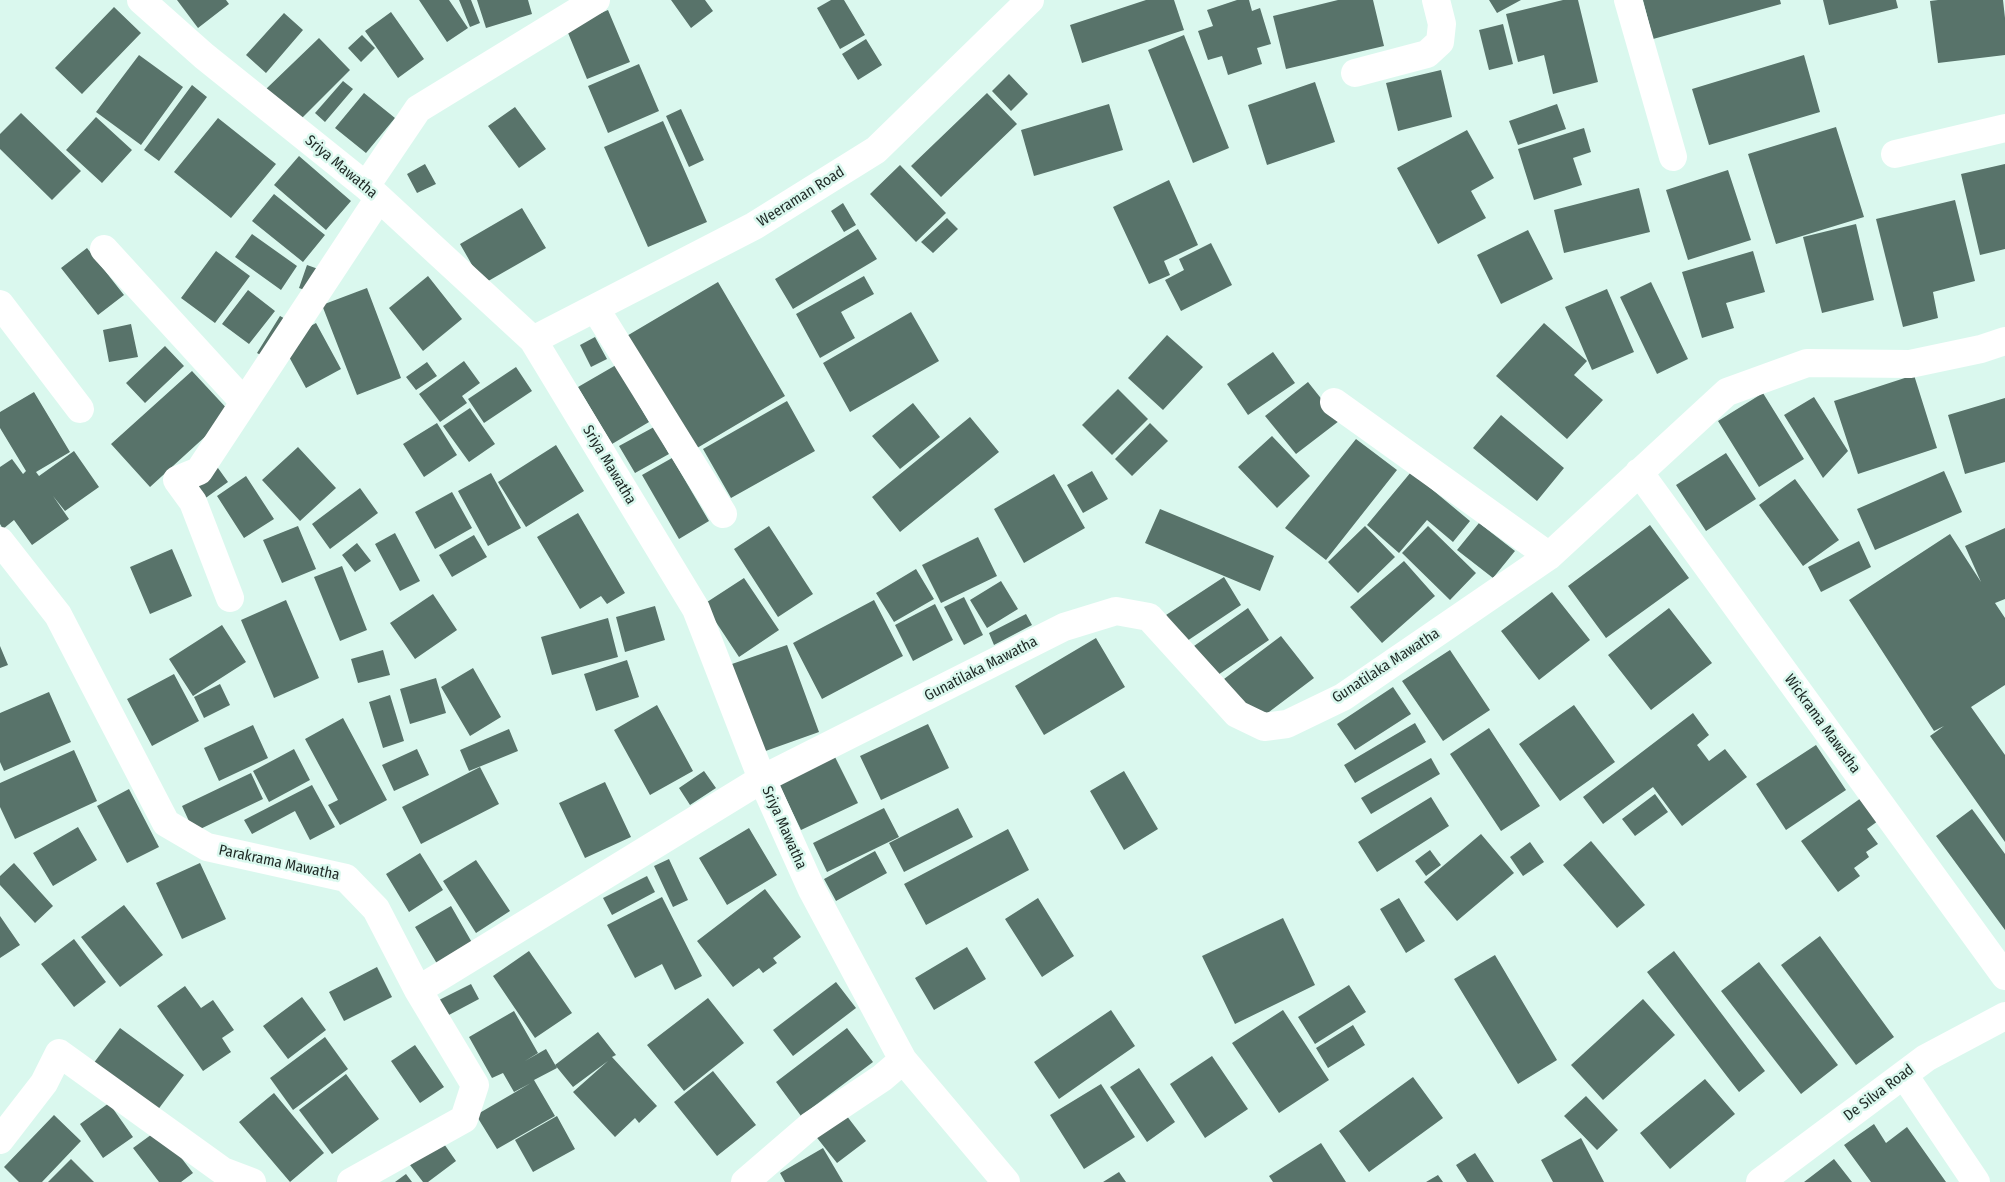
<!DOCTYPE html>
<style>
body{margin:0}
canvas{display:block;background:#daf8ee}
</style>
<canvas width="2005" height="1182"></canvas>
<script>
const ctx = document.querySelector('canvas').getContext('2d');
ctx.lineJoin = 'round';
function paint(path, color) {
  ctx.fillStyle = color;
  ctx.fill(path, 'evenodd');
}
function shape(rows) {
  const path = new Path2D();
  for (const r of rows) {
    path.moveTo(r[0], r[1]);
    for (let i = 2; i < r.length; i += 2) path.lineTo(r[i], r[i + 1]);
  }
  return path;
}
function stroke(path, color, width, dash) {
  ctx.strokeStyle = color;
  ctx.lineWidth = width;
  ctx.lineCap = dash ? 'butt' : 'round';
  ctx.setLineDash(dash || []);
  ctx.stroke(path);
}
function drawText(font, color, halo, rows, align = 'center') {
  ctx.font = font + ' "Fira Sans Condensed",sans-serif';
  ctx.lineWidth = 5;
  ctx.setLineDash([]);
  ctx.textBaseline = 'middle';
  ctx.strokeStyle = halo;
  ctx.fillStyle = color;
  for (const [text, x, y, turn = 0] of rows) {
    ctx.save();
    ctx.translate(x, y);
    ctx.rotate((+turn || 0) * Math.PI / 180);
    ctx.textAlign = isNaN(turn) ? turn : align;
    if (halo) ctx.strokeText(text, 0, 0);
    ctx.fillText(text, 0, 0);
    ctx.restore();
  }
}
paint(shape([
 [177,0,226,0,229,4,198,28],
 [419,0,449,0,468,28,447,42],
 [459,0,471,0,480,23,470,27],
 [477,0,528,0,532,14,486,28],
 [671,0,705,0,713,11,691,28],
 [831,0,844,0,865,35,840,49,817,8],
 [1146,0,1174,0,1184,30,1082,63,1070,25],
 [1237,0,1249,0,1252,11,1260,8,1271,44,1257,48,1262,64,1228,75,1222,56,1208,60,1198,31,1213,26,1207,10],
 [1338,0,1373,0,1384,46,1286,69,1273,16],
 [1489,0,1521,0,1497,13],
 [1563,0,1578,0,1598,82,1553,94,1544,55,1518,62,1506,14],
 [1643,0,1780,0,1781,4,1653,39],
 [1823,0,1896,0,1898,8,1829,25],
 [1938,0,2003,0,2005,18,2005,55,1938,63,1930,1],
 [114,7,141,33,82,94,55,68],
 [608,10,630,62,587,79,566,28],
 [391,12,424,59,398,78,365,31],
 [284,13,303,30,266,73,246,55],
 [1503,24,1513,64,1489,70,1479,30],
 [362,35,375,48,361,62,348,48],
 [1184,35,1229,148,1193,163,1148,50],
 [319,38,350,70,298,122,266,89],
 [866,39,882,65,858,80,842,54],
 [139,55,183,87,141,145,96,112],
 [1804,55,1820,112,1709,145,1692,89],
 [639,64,659,111,608,133,588,86],
 [1441,70,1452,117,1398,131,1386,83],
 [1009,74,1028,94,1011,111,992,91],
 [343,81,353,89,325,122,315,113],
 [1315,82,1335,142,1267,165,1248,105],
 [192,85,207,97,159,161,144,150],
 [364,93,395,118,366,153,335,128],
 [987,93,1017,124,941,197,911,166],
 [1109,104,1123,150,1034,176,1021,130],
 [1557,104,1566,129,1518,145,1509,121],
 [515,107,546,149,519,168,488,126],
 [681,109,704,160,689,167,666,116],
 [21,113,81,171,52,200,0,149,0,134],
 [96,117,132,150,102,183,66,150],
 [218,118,276,164,231,218,174,172],
 [663,121,707,222,648,247,604,147],
 [1836,127,1864,217,1776,244,1748,154],
 [1584,128,1591,152,1573,158,1582,185,1534,200,1518,149],
 [1467,130,1494,178,1471,191,1486,218,1438,244,1397,168],
 [299,156,351,201,326,230,274,185],
 [425,164,436,184,417,193,407,174],
 [2005,164,2005,249,1980,255,1961,174],
 [900,165,946,213,916,242,870,194],
 [1728,170,1751,240,1688,260,1666,190],
 [1169,180,1198,245,1164,261,1170,275,1149,284,1113,207],
 [1639,188,1650,232,1564,253,1554,210],
 [274,194,325,235,303,262,252,221],
 [1955,200,1975,281,1933,292,1938,318,1903,327,1876,219],
 [843,203,856,225,844,232,831,211],
 [522,208,546,248,483,284,460,244],
 [947,218,958,229,933,253,921,242],
 [1856,224,1874,300,1822,313,1803,237],
 [858,229,877,259,793,309,775,279],
 [1528,230,1553,279,1501,304,1477,255],
 [252,234,297,266,281,290,235,257],
 [1211,243,1232,285,1181,311,1165,280,1184,270,1179,259],
 [87,248,124,295,98,315,61,268],
 [216,251,250,276,215,323,181,298],
 [1753,251,1765,292,1726,303,1734,328,1702,338,1682,272],
 [307,265,321,270,313,293,299,288],
 [428,276,462,319,423,351,389,308],
 [864,276,874,294,841,312,855,338,820,358,796,314],
 [718,282,785,396,692,451,625,337],
 [1651,282,1688,359,1657,374,1620,297],
 [367,288,401,378,357,395,322,305],
 [1607,289,1634,352,1592,370,1565,307],
 [248,290,275,311,249,344,222,324],
 [911,312,939,361,850,412,823,363],
 [280,316,291,322,268,359,257,353],
 [316,323,341,369,306,388,281,342],
 [1544,323,1587,361,1574,375,1603,400,1567,439,1496,376],
 [131,324,138,357,109,362,103,330],
 [1167,335,1203,367,1163,410,1128,378],
 [595,337,607,359,591,367,580,345],
 [165,346,184,366,145,403,126,383],
 [1273,352,1295,383,1248,415,1227,384],
 [464,361,480,383,462,396,467,403,440,422,419,394],
 [427,362,437,376,416,390,406,377],
 [616,365,649,422,612,444,578,387],
 [516,367,532,391,484,423,468,399],
 [192,371,231,413,150,487,111,444],
 [1914,375,1937,448,1858,474,1834,401],
 [1308,382,1339,421,1296,454,1265,416],
 [1118,389,1148,419,1112,455,1082,425],
 [34,392,70,452,36,472,39,476,74,451,99,487,65,511,53,496,69,519,32,545,14,520,3,529,0,524,0,467,12,459,23,474,26,471,0,428,0,412],
 [1763,393,1804,459,1759,487,1718,421],
 [1814,397,1848,451,1823,478,1784,415],
 [2005,398,2005,462,1965,474,1948,415],
 [787,401,815,451,731,498,703,449],
 [913,403,940,437,900,469,872,436],
 [470,408,495,444,469,462,443,426],
 [1501,415,1564,468,1537,501,1473,448],
 [970,417,999,452,900,532,872,497],
 [437,423,457,455,424,477,403,444],
 [1150,423,1168,441,1132,476,1115,459],
 [654,427,669,454,635,473,619,446],
 [1272,436,1310,476,1277,508,1238,467],
 [1356,439,1397,470,1326,560,1285,528],
 [556,445,584,491,526,527,498,482],
 [298,447,336,488,300,521,262,480],
 [1726,453,1756,499,1706,531,1676,485],
 [672,458,709,521,679,539,642,475],
 [213,461,228,482,200,502,185,481],
 [1092,471,1108,499,1083,513,1067,485],
 [1944,471,1962,512,1875,550,1857,509],
 [1411,472,1470,521,1453,542,1427,520,1399,553,1367,525],
 [491,473,521,528,488,546,458,491],
 [1054,474,1085,528,1024,563,994,509],
 [246,476,274,519,244,538,217,496],
 [1795,479,1839,540,1803,566,1759,505],
 [360,488,378,513,330,549,312,524],
 [452,492,472,528,435,549,415,512],
 [1160,509,1274,556,1260,591,1145,543],
 [578,513,625,593,607,604,601,596,580,609,537,537],
 [1479,523,1515,551,1493,578,1457,550],
 [1650,525,1689,578,1606,638,1568,586],
 [298,526,316,569,282,583,263,540],
 [769,526,813,594,778,617,734,549],
 [1365,526,1395,557,1358,593,1328,562],
 [1428,526,1476,573,1450,600,1402,553],
 [2005,528,2005,599,1995,603,2005,618,2005,685,1971,707,2005,755,2005,842,1930,736,1944,726,1934,731,1849,600,1950,534,1981,582,1965,546],
 [395,533,420,581,400,591,375,544],
 [474,535,487,557,452,577,439,555],
 [978,537,997,576,941,603,922,565],
 [1859,541,1871,567,1821,592,1808,567],
 [357,543,371,561,355,572,342,555],
 [172,549,192,596,150,614,130,567],
 [1404,561,1435,596,1382,643,1350,607],
 [342,566,367,630,340,641,314,577],
 [916,569,934,599,894,622,876,593],
 [1224,577,1241,605,1184,643,1166,615],
 [744,578,779,630,739,657,704,604],
 [1001,581,1018,609,987,628,970,600],
 [1552,592,1590,640,1539,680,1501,631],
 [433,594,457,630,415,659,390,623],
 [964,597,983,635,964,645,944,607],
 [286,600,319,678,274,698,241,620],
 [874,600,903,656,822,699,793,643],
 [935,604,953,640,913,661,895,625],
 [655,606,665,640,625,652,616,617],
 [1248,608,1269,640,1215,677,1194,646],
 [1669,608,1712,663,1651,710,1608,655],
 [1026,614,1032,625,994,645,989,633],
 [608,618,618,657,552,675,541,637],
 [222,625,246,662,193,696,169,659],
 [1281,636,1314,678,1257,721,1224,679],
 [1096,638,1125,687,1044,735,1015,686],
 [787,645,819,732,760,753,729,665],
 [0,646,8,665,0,668],
 [383,650,390,675,358,683,351,659],
 [1450,650,1490,710,1443,741,1402,681],
 [627,660,639,697,596,711,584,674],
 [473,668,501,717,470,736,441,687],
 [174,674,199,721,152,746,127,699],
 [436,678,446,713,410,724,400,689],
 [220,684,230,705,204,718,194,697],
 [1393,687,1411,714,1355,750,1337,724],
 [49,692,71,742,4,771,0,762,0,713],
 [390,695,404,741,383,748,369,702],
 [657,705,693,771,650,795,614,730],
 [1574,705,1615,762,1560,801,1519,744],
 [1693,713,1709,735,1697,745,1709,761,1725,749,1747,777,1682,826,1653,787,1603,824,1583,797],
 [343,718,387,800,340,825,328,805,338,800,305,739],
 [1415,723,1426,742,1355,783,1344,765],
 [928,724,949,768,881,800,860,756],
 [253,725,268,758,219,781,204,748],
 [1489,728,1540,806,1501,831,1450,754],
 [509,729,518,751,469,771,460,750],
 [1816,745,1846,790,1786,830,1756,784],
 [294,749,310,780,269,802,253,771],
 [417,749,429,775,394,791,382,765],
 [74,750,97,801,15,839,0,807,0,783],
 [835,757,858,803,801,830,779,784],
 [1431,758,1440,774,1371,814,1361,798],
 [480,767,499,804,421,844,402,807],
 [704,771,716,788,690,805,679,788],
 [1124,771,1158,829,1124,850,1090,791],
 [251,773,263,799,194,832,182,806],
 [605,782,631,837,585,858,559,803],
 [312,785,335,827,310,840,295,811,252,834,244,820],
 [129,789,159,847,127,863,97,806],
 [1655,794,1668,812,1635,836,1622,819],
 [1431,797,1449,826,1377,872,1358,842],
 [1861,798,1878,821,1867,829,1878,844,1866,852,1869,857,1854,868,1860,876,1838,892,1801,841],
 [884,808,899,837,827,872,813,843],
 [958,808,973,837,904,872,889,843],
 [1972,809,2005,854,2005,930,1936,836],
 [78,827,97,860,53,886,33,853],
 [749,828,777,875,727,905,699,858],
 [1008,829,1029,870,926,925,904,884],
 [1481,834,1514,873,1457,921,1424,882],
 [1591,841,1645,905,1617,928,1563,865],
 [1530,842,1544,862,1523,876,1510,857],
 [1430,850,1441,865,1426,876,1415,861],
 [875,851,887,873,836,901,824,879],
 [420,853,443,890,409,912,386,874],
 [669,859,688,900,673,907,654,866],
 [476,860,510,911,476,933,443,881],
 [14,863,53,906,35,923,0,885,0,876],
 [200,863,226,919,182,939,156,883],
 [647,876,655,892,612,915,603,898],
 [765,889,801,937,773,958,777,963,763,973,759,968,733,987,697,941],
 [662,897,702,976,675,990,662,964,635,978,607,925],
 [1038,898,1074,956,1042,977,1005,919],
 [1399,898,1425,941,1406,953,1380,909],
 [124,905,163,955,120,987,81,937],
 [451,906,474,946,439,967,415,927],
 [0,916,20,945,0,958],
 [1283,918,1315,985,1235,1024,1202,956],
 [1820,936,1894,1037,1856,1065,1781,965],
 [74,939,106,982,74,1007,41,964],
 [967,947,986,979,934,1010,915,978],
 [529,951,572,1013,535,1038,493,976],
 [1674,951,1765,1071,1739,1092,1647,972],
 [1495,955,1557,1060,1518,1084,1454,979],
 [1759,962,1838,1065,1801,1094,1721,991],
 [377,967,392,997,344,1021,329,992],
 [836,982,856,1008,793,1056,773,1030],
 [471,984,479,999,447,1016,439,1000],
 [1349,985,1366,1012,1315,1044,1298,1017],
 [185,986,201,1008,213,1000,234,1030,222,1038,231,1052,203,1071,157,1006],
 [302,997,326,1030,288,1059,263,1026],
 [708,998,744,1043,684,1091,647,1045],
 [1643,999,1675,1035,1603,1100,1571,1065],
 [1111,1010,1135,1046,1059,1099,1034,1062],
 [1283,1010,1329,1080,1279,1113,1232,1043],
 [514,1011,538,1053,525,1061,546,1049,557,1068,534,1080,555,1116,497,1149,476,1115,531,1083,514,1092,503,1073,492,1078,469,1037],
 [1353,1025,1365,1045,1328,1068,1316,1048],
 [120,1028,184,1075,154,1115,90,1068],
 [847,1028,873,1062,801,1116,776,1082],
 [598,1032,616,1055,612,1057,657,1106,639,1123,635,1118,615,1137,573,1092,608,1061,573,1087,555,1065],
 [325,1037,348,1069,293,1110,270,1078],
 [415,1045,444,1087,420,1103,391,1061],
 [1212,1056,1248,1109,1205,1138,1170,1084],
 [1139,1068,1175,1122,1147,1142,1110,1087],
 [713,1071,756,1125,717,1156,674,1102],
 [346,1074,379,1119,332,1154,299,1110],
 [1413,1077,1443,1118,1369,1172,1339,1131],
 [1705,1079,1735,1114,1670,1169,1640,1133],
 [1101,1084,1135,1137,1084,1169,1050,1115],
 [274,1093,324,1153,290,1182,239,1122],
 [1586,1096,1618,1130,1597,1150,1564,1116],
 [109,1103,133,1137,103,1158,80,1124],
 [843,1111,866,1141,837,1163,814,1134],
 [54,1115,81,1141,42,1182,19,1182,4,1167],
 [557,1116,575,1149,533,1172,515,1140],
 [1874,1124,1886,1143,1907,1127,1946,1182,1871,1182,1844,1145],
 [159,1129,193,1173,181,1182,159,1182,133,1148],
 [1581,1138,1604,1182,1553,1182,1541,1160],
 [442,1141,456,1161,428,1182,423,1182,410,1165],
 [1321,1143,1346,1182,1273,1182,1269,1176],
 [823,1148,843,1182,785,1182,780,1173],
 [1475,1153,1494,1182,1467,1182,1456,1165],
 [71,1159,94,1182,48,1182],
 [1834,1159,1852,1182,1804,1182],
 [1119,1172,1126,1182,1103,1182],
 [406,1174,412,1182,395,1182],
 [1438,1175,1443,1182,1426,1182]
]), '#58736a');
stroke(shape([
 [141,0,204,56,366,186,533,340,696,609,762,779,812,890,903,1060,1006,1182],
 [1628,0,1673,157],
 [1355,73,1427,54,1440,42,1442,24,1436,0],
 [1895,154,2005,128],
 [366,186,418,109,596,0],
 [104,249,244,402],
 [0,304,80,409],
 [595,308,723,514],
 [533,340,754,226,876,150,1030,0],
 [1334,402,1549,556],
 [1639,472,2005,976],
 [0,541,58,615,166,823,207,847,346,878,376,909,418,990,475,1085,464,1119,351,1182],
 [230,598,193,502,177,480,199,471,379,198],
 [418,990,762,779,1064,627,1116,611,1149,617,1237,714,1264,727,1287,724,1343,697,1549,556,1727,392,1807,363,1910,364,1981,349,2005,341],
 [1904,1075,1976,1182],
 [0,1140,44,1083,59,1053,223,1171,252,1182],
 [745,1182,810,1126,882,1078,903,1060],
 [1760,1182,1926,1058,2005,1016]
]), '#fff', 28);
drawText('15px', '#1d2824', '#daf8ee', [
 ["Sriya Mawatha",341,167,40],
 ["Weeraman Road",801,197,-32],
 ["Sriya Mawatha",609,465,59],
 ["Gunatilaka Mawatha",1386,666,-33],
 ["Gunatilaka Mawatha",981,669,-27],
 ["Wickrama Mawatha",1822,724,54],
 ["Sriya Mawatha",784,828,66],
 ["Parakrama Mawatha",279,863,12],
 ["De Silva Road",1879,1093,-37]
]);
</script>
